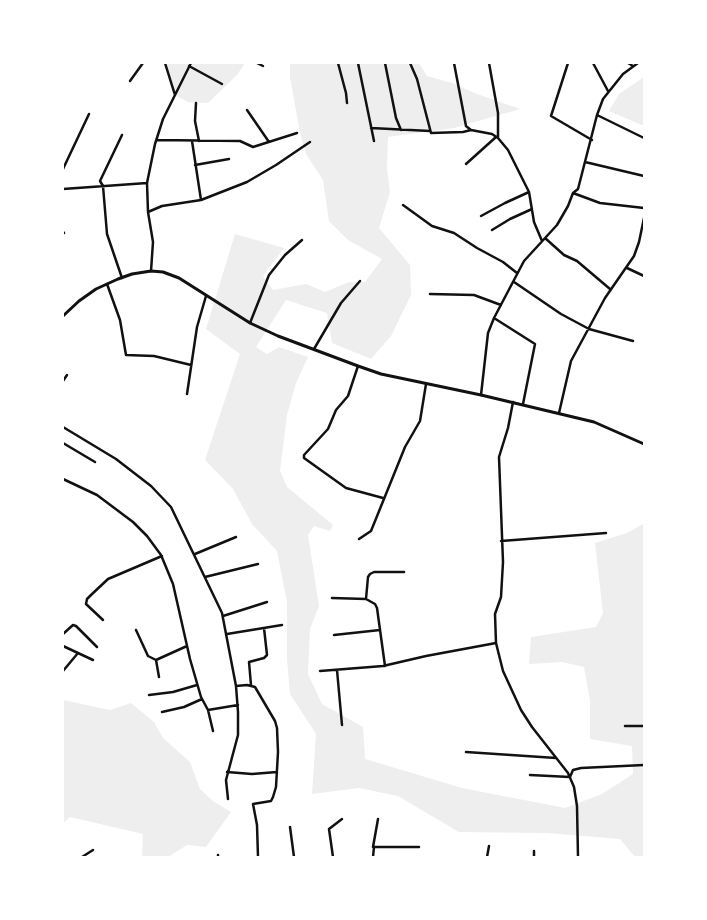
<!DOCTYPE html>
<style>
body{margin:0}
#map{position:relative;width:707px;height:920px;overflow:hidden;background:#fff;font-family:"Fira Sans",sans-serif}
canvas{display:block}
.frame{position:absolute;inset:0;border:64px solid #fff;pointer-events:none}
</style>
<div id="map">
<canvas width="707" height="920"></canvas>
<div class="frame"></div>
</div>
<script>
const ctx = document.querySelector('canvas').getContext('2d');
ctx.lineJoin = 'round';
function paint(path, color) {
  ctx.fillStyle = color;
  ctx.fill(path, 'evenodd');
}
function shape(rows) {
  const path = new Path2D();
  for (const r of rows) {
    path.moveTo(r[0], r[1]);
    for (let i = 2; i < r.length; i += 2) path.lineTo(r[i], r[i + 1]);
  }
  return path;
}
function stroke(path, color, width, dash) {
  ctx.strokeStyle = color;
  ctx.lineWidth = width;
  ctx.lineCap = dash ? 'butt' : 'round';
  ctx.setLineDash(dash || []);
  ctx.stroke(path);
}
paint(shape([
 [164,63,245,63,237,75,208,103,188,102,173,94],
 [290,63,419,63,427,76,452,83,477,94,520,109,454,128,388,137,387,169,390,192,379,228,410,265,411,295,391,336,371,359,332,343,327,313,286,300,256,347,267,354,279,347,308,357,296,383,287,415,280,471,287,487,333,525,330,531,314,526,308,535,319,606,310,629,308,674,322,704,363,727,365,759,462,788,565,808,602,794,633,774,632,746,590,739,590,701,584,667,562,662,529,664,531,637,596,627,603,613,595,543,627,533,643,524,644,498,644,857,635,857,620,839,547,833,459,832,398,796,359,788,312,794,316,734,290,694,287,659,287,602,277,551,252,524,233,489,205,460,240,354,206,329,235,234,284,248,263,276,273,290,306,284,325,292,349,282,365,282,382,259,348,240,329,221,323,180,306,154,300,133,290,77],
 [644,77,644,126,609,111,619,94],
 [63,700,110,710,131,703,154,722,163,738,190,762,200,789,213,801,231,812,206,847,187,845,168,857,142,857,143,834,70,817,63,823]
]), '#eee');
stroke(shape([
 [165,63,175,95],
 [257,63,263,66],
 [338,63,346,93,347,103],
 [358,63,374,141],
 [385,63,396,118,401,130],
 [410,63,417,79,431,133,463,132,471,130],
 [454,63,466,126,471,130,492,134,498,138,508,150,529,192,534,222,542,241],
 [489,63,498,113,498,137],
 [568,63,551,116,592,140],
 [593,63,608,91],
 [628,63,633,66],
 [189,66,222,84],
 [130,81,143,63],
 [196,103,195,121,199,141],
 [247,110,269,142],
 [597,115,644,138],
 [371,128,430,131],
 [157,140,240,141,253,147,297,133],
 [192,141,201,200],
 [585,162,644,176],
 [466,164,496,137],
 [195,165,229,159],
 [63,169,89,114],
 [63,189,147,183],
 [573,193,600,203,644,208],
 [403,205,432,226,454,233,477,248,503,262,517,273],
 [148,212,162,206,201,200,247,182,276,165,310,142],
 [481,216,505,203,529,192],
 [492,230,510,219,532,209],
 [63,232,64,233],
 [545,238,564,255,577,261,610,289],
 [627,268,644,276],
 [151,271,153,242,148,212,147,183,155,144,163,119,191,63],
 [122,278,107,234,103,186,100,181,122,135],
 [514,282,561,314,589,329,633,341],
 [107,284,120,320,126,355,154,356,191,365],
 [430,294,474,295,501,305],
 [494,318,535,344,523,404],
 [250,323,269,275,285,255,302,240],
 [314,349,341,303,360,281],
 [358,366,348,396,336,410,328,429,304,455,304,458,346,488,383,498],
 [63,381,67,375],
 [187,394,197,327,206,296],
 [481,395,488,333,494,318,524,261,557,225,568,206,573,193,578,189,597,115,603,99,623,74,638,63],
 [513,402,508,428,499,457,503,562,501,597,495,614,496,643,503,671,521,710,532,727,568,773,574,787,577,806,578,857],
 [559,413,571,361,605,298,634,256,639,242,644,218],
 [63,427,116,459,151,486,171,507,222,613,236,686,238,712,238,735,226,780,228,799],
 [63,443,95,462],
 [63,479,97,495,133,522,147,536,161,555,173,584,190,659,201,697,208,710,213,731],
 [359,539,371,531,405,447,420,421,426,384],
 [501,541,606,533],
 [195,554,236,537],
 [205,577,258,564],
 [332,598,366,599,375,604,377,608,385,666],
 [366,599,368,577,370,574,374,572,404,572],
 [223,616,267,602],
 [103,620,86,604,87,599,91,595,108,579,162,556],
 [136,630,148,656,156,660],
 [63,634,73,625,76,626,97,647],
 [227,634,282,625],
 [334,635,380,630],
 [63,646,93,660],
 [337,670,342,725],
 [63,671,78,653],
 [320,671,383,666,426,656,496,643],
 [159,677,156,660,187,646],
 [251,685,249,662,264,658,267,655,264,628],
 [236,686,247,685,255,687,275,721,277,728,278,752,276,787,273,797,271,801,253,804,257,825,258,857],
 [149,695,173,692,197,685],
 [208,710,238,705],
 [162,712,184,707,202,699],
 [625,726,644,726],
 [466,752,556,758],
 [227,772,252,774,277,772],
 [530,775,570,777,573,770,581,768,644,765],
 [290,827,294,857],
 [373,847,378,819],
 [218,855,218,857],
 [82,857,93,850],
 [333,857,329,829,342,819],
 [373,857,374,847,419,847],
 [487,857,489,846],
 [534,857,534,851]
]), '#111', 2.5);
stroke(shape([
 [63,316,79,301,96,289,118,279,132,274,151,271,163,272,179,278,250,323,278,336,358,366,381,374,481,395,594,422,644,444]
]), '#111', 3);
</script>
